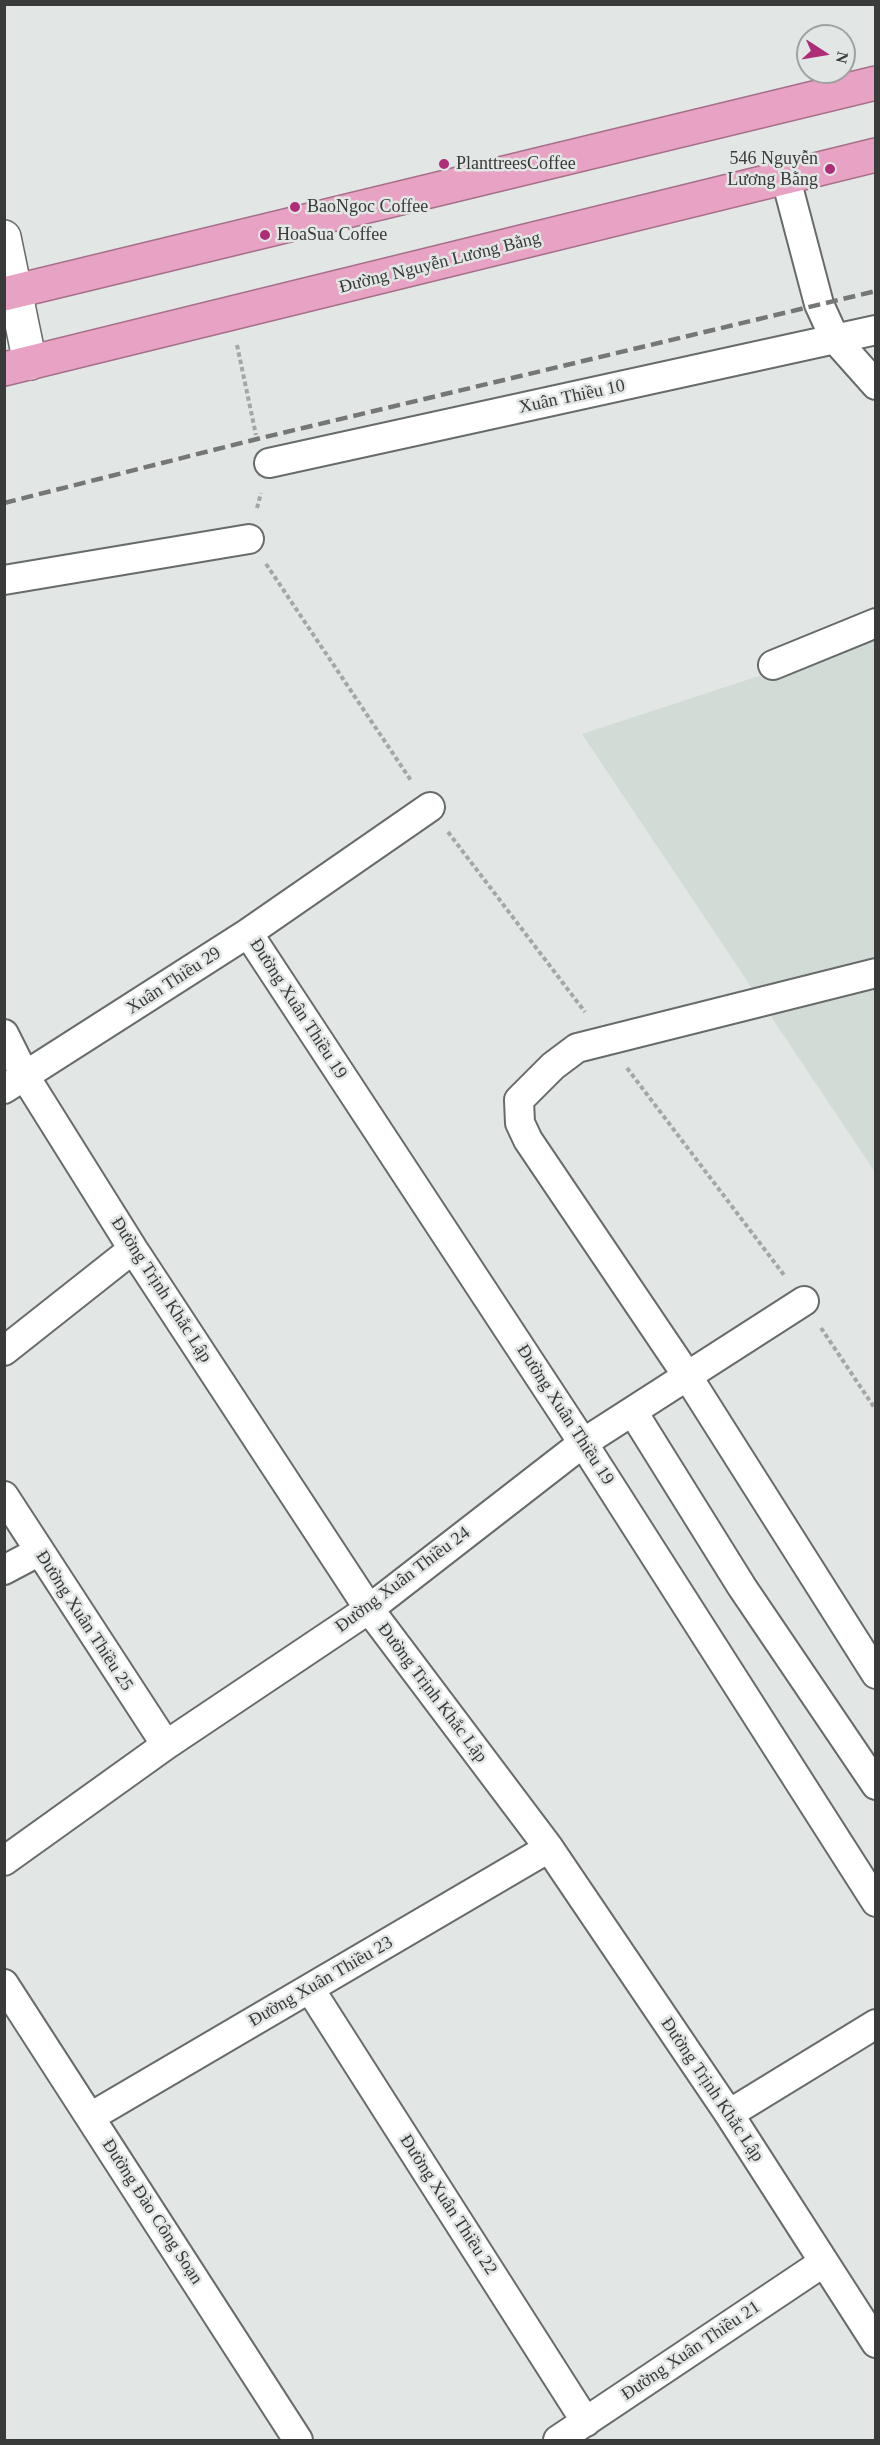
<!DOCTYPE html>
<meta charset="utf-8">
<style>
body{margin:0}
#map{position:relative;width:880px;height:2445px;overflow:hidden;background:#e2e6e4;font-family:"Times New Roman",serif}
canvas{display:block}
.frame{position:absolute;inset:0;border:6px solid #393b3a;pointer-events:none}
.north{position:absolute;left:796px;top:24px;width:60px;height:60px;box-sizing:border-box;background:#e2e6e4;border:2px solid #9ea2a0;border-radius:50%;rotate:102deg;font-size:16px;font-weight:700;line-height:24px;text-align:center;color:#393b3a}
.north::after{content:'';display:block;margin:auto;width:21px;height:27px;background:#af2d78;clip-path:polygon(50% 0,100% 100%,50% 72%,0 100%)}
</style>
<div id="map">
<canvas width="880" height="2445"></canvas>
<div class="frame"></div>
<div class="north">N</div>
</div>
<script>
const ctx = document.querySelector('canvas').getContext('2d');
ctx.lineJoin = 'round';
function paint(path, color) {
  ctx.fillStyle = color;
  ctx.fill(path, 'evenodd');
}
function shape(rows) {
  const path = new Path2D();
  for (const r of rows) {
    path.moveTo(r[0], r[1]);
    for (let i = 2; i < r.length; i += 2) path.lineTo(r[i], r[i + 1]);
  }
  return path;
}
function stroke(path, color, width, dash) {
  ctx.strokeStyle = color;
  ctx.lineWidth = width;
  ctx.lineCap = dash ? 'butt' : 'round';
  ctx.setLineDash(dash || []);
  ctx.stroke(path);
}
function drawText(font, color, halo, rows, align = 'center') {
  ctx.font = font + ' "Times New Roman",serif';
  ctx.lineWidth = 5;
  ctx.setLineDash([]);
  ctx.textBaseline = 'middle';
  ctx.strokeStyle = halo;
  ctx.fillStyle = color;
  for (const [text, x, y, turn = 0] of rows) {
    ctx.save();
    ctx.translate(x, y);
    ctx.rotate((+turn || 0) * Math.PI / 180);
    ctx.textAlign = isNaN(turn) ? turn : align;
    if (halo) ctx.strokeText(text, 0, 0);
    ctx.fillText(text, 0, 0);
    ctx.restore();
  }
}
paint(shape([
 [875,638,875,1172,582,734]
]), '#d1dcd6');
const minor = shape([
 [786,179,819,304,835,339,876,385],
 [269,463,876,330],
 [4,580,249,539],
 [773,665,876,623],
 [248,933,583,1443,876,1902],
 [876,973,577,1048,553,1066,519,1100,520,1123,528,1140,688,1377,876,1674],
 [4,1034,26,1078,133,1249,369,1609,549,1848,729,2114,876,2343],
 [4,1089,248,933,430,807],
 [4,1351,133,1249],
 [633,1412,742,1587,876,1785],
 [4,1496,166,1745],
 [4,1570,38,1552],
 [4,1861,166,1745,369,1609,583,1443,804,1301],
 [4,1984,298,2440],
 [310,1989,586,2422],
 [729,2114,876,2024],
 [92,2116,549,1848],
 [558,2440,824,2262]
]);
const secondary = shape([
 [4,237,30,363]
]);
const trunk = shape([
 [4,294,876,83],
 [4,369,876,155]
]);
stroke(minor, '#676b69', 32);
stroke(secondary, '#676b69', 36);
stroke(trunk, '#a66f8a', 36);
stroke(shape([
 [237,345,256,435],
 [257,508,261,493],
 [266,564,412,782],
 [448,832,585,1012],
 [627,1068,784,1275],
 [821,1328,876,1410]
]), '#a3a7a5', 4, [4.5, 3]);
stroke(minor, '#fff', 28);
stroke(secondary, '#fff', 33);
stroke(trunk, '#e7a2c4', 33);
stroke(shape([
 [4,503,257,439,876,291]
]), '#757776', 4.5, [12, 6]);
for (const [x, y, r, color] of [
 [444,164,6,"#af2d78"],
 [830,169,6,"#af2d78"],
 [295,207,6,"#af2d78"],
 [265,235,6,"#af2d78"]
]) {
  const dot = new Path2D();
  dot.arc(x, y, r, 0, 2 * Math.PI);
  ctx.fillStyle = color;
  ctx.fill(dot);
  stroke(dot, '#e2e6e4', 2);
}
drawText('18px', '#393b3a', '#e2e6e4', [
 ["546 Nguyễn",818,159,"right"],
 ["Lương Bằng",818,180,"right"],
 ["PlanttreesCoffee",456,164],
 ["BaoNgoc Coffee",307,207],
 ["HoaSua Coffee",277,235]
], 'left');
drawText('18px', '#393b3a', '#e2e6e4', [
 ["Đường Nguyễn Lương Bằng",440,263,-14],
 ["Xuân Thiều 10",572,397,-12],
 ["Xuân Thiều 29",174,981,-33],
 ["Đường Xuân Thiều 19",298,1009,57],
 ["Đường Trịnh Khắc Lập",161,1290,57],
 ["Đường Xuân Thiều 19",565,1415,57],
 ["Đường Xuân Thiều 24",403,1580,-37],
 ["Đường Xuân Thiều 25",84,1621,57],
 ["Đường Trịnh Khắc Lập",432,1693,53],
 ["Đường Xuân Thiều 23",321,1982,-30],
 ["Đường Trịnh Khắc Lập",712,2090,56],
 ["Đường Xuân Thiều 22",448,2205,57],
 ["Đường Đào Công Soạn",152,2212,57],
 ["Đường Xuân Thiều 21",691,2351,-34]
]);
</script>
